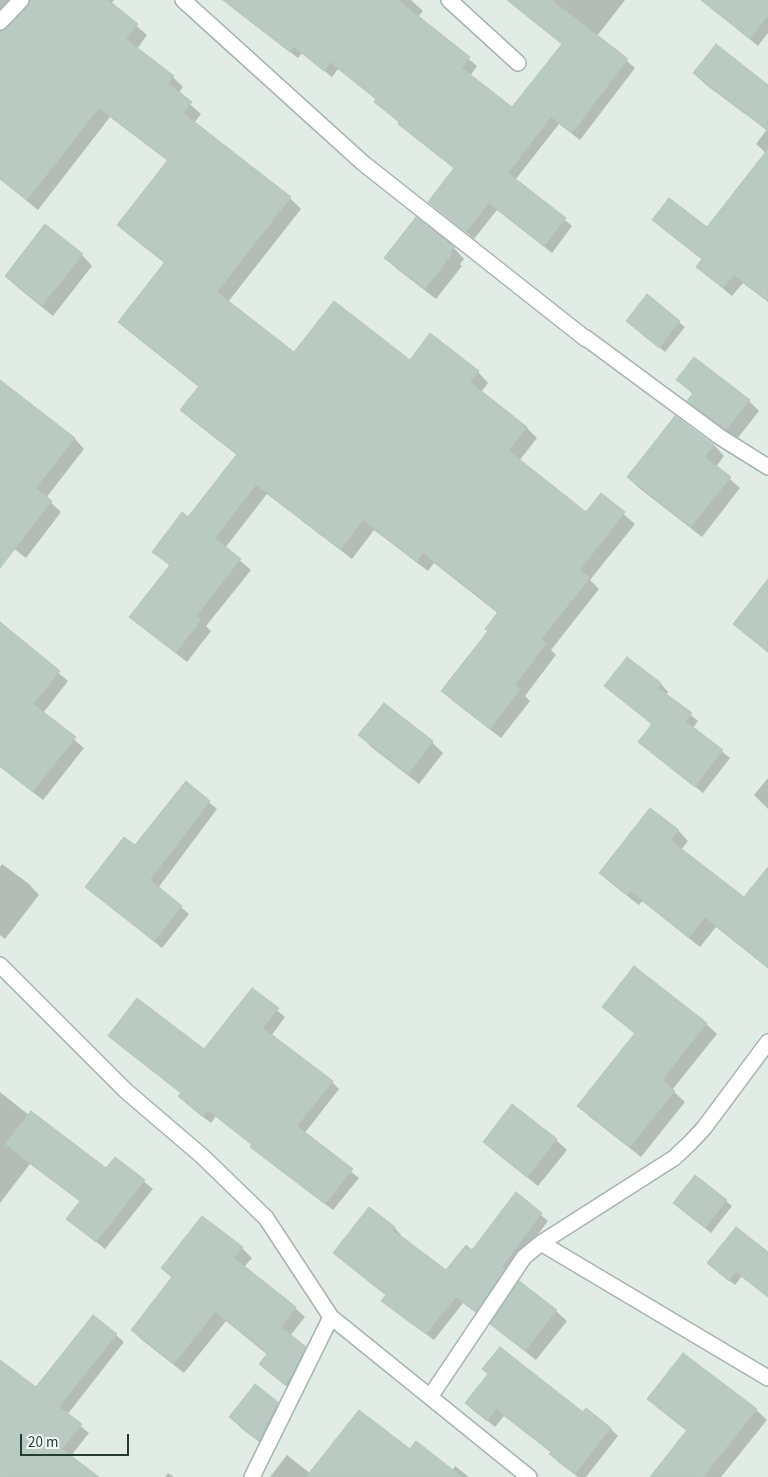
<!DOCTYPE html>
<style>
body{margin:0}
#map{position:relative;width:768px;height:1477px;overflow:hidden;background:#e1ece7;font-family:"Source Sans 3",sans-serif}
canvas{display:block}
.scale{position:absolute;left:20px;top:1434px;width:109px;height:22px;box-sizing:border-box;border:2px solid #213d34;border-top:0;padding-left:6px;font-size:15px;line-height:18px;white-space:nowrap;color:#213d34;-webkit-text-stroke:4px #f1f8f5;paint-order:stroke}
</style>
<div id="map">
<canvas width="768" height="1477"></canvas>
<div class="scale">20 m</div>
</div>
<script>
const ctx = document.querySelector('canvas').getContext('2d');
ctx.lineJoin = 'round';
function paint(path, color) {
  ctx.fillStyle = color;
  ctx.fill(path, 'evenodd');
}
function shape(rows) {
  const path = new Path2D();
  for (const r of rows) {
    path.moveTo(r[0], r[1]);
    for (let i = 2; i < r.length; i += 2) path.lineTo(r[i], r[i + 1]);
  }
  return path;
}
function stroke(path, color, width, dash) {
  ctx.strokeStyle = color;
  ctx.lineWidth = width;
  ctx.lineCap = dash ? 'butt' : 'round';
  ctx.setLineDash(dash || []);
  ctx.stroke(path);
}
paint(shape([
 [0,0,114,0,111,4,147,35,137,49,173,77,183,87,178,94,201,114,194,123,290,198,301,209,228,302,294,354,410,361,478,372,488,383,481,392,526,427,537,438,519,461,586,514,601,495,635,524,590,580,599,589,551,650,556,655,525,696,530,701,501,738,453,701,443,690,489,632,499,614,434,563,428,571,374,530,352,559,267,494,225,548,251,570,206,626,211,631,187,662,142,627,131,617,170,566,154,551,188,518,237,455,192,420,181,410,199,387,130,332,119,322,166,264,129,235,119,225,168,161,110,117,38,210,0,179],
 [30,2,29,7,7,30,2,31,3,27,25,4],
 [227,0,411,0,423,11,418,17,477,66,470,76,513,109,563,44,512,0,625,0,597,36,635,68,580,140,559,124,515,180,572,226,552,253,497,210,474,239,430,202,455,168,400,123,377,100,338,69,332,77,302,53,298,58,234,9,226,1],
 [702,0,768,0,768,33,758,46],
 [694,73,766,87,745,114,705,84],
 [768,128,768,302,743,283,732,296,697,267,703,260,653,220,707,229,766,153,756,144],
 [454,248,464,259,460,264,462,266,436,299,397,269,386,258],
 [82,255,92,266,53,316,17,287,6,276],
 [647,296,685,327,665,352,627,321],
 [678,380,749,401,759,411,737,439,699,411,688,401,693,394],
 [19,397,75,439,84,449,46,498,61,512,26,558,0,538,0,421],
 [714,445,724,456,716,467,740,488,702,537,639,488,628,477],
 [768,581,768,653,735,624],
 [0,624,68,681,43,713,84,748,43,800,0,767],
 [627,659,661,684,668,692,666,695,698,721,693,728,730,758,703,793,647,749,653,725,606,686],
 [384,704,432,742,443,753,419,784,370,746,360,735],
 [768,778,768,809,754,795],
 [186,783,217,809,158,888,189,914,162,948,86,887,135,847],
 [678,830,688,841,681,850,744,899,768,894,768,968,716,927,700,947,642,901,639,905,612,884,601,873],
 [2,864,29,884,39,895,5,939,0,935,0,867],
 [252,989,285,1017,271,1036,332,1082,339,1089,304,1134,359,1178,333,1210,259,1154,253,1145,216,1116,211,1123,187,1104,179,1096,182,1094,110,1036,204,1051],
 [603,1007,706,1024,717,1034,672,1090,685,1102,641,1157,590,1117,579,1106,635,1034],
 [0,1092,29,1115,106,1170,115,1158,153,1189,105,1249,68,1219,81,1202,30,1164,0,1203],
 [556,1140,567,1150,538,1186,495,1152,484,1142],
 [695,1176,732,1206,711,1233,674,1203],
 [516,1194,548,1221,508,1274,483,1318,463,1303,434,1340,390,1307,387,1296,334,1253,370,1209,395,1228,401,1235,400,1237,446,1272,473,1252],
 [242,1248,252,1258,244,1267,295,1308,305,1317,290,1336,315,1357,296,1394,261,1364,268,1355,226,1321,184,1373,142,1340,132,1330],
 [768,1254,768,1296,742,1276,735,1285,714,1268],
 [520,1282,556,1311,567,1321,536,1360,503,1334,492,1324],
 [116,1335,124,1342,67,1415,89,1433,70,1457,97,1477,0,1477,0,1362,36,1389],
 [255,1386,288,1414,270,1450,241,1428,231,1417],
 [649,1399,756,1410,767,1420,721,1477,651,1477,687,1431,659,1409],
 [466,1403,583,1413,610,1428,618,1436,586,1477,578,1477,558,1462,552,1453,504,1416,495,1427],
 [410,1451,452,1471,455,1466,469,1477,270,1477,287,1455,311,1474],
 [168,1473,174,1477,165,1477]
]), '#0003');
const building = shape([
 [30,0,108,0,138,24,126,39,174,76,168,83,192,102,183,113,291,197,217,292,294,352,334,301,410,360,430,333,479,371,470,382,527,427,509,451,586,512,601,493,625,512,580,570,590,578,541,639,546,644,515,685,520,690,490,729,441,691,488,631,485,629,498,612,423,553,417,562,363,520,341,550,256,485,215,538,241,559,196,616,201,620,176,653,129,617,170,565,152,552,182,512,188,517,237,454,180,410,199,386,118,322,165,262,117,225,168,160,99,108,27,200,0,179,0,31,7,28,28,6,30,0],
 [223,0,398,0,470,57,462,68,512,107,562,44,507,0,552,0,628,59,572,133,551,117,508,173,566,218,544,246,489,203,466,232,428,202,454,168,398,124,399,122,374,102,376,99,330,62,324,71,294,47,290,52,223,0],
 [701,0,768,0,768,16,750,39,701,0],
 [716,44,768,85,768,131,693,73,716,44],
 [768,149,768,301,734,275,723,288,696,267,702,259,652,220,669,198,707,227,768,149],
 [416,217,455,247,450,253,452,254,425,289,384,258,416,217],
 [45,224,83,254,42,306,5,276,45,224],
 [647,294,680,321,659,348,626,321,647,294],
 [694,357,750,400,726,430,687,401,693,393,676,380,694,357],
 [0,380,75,438,36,488,52,501,0,568,0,380],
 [675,416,714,445,705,457,731,477,691,527,627,477,675,416],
 [768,579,768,652,733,624,768,579],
 [0,622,60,671,33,704,76,737,33,792,0,766,0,622],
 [627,657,661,683,658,688,692,713,685,721,723,750,695,787,638,742,652,724,604,686,627,657],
 [384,703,433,741,408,774,358,735,384,703],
 [186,781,210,801,150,880,182,906,154,941,85,887,124,837,135,845,186,781],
 [650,808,679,830,670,840,744,897,768,867,768,968,705,917,689,938,631,891,627,895,599,873,650,808],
 [634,966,707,1023,662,1080,675,1091,630,1147,577,1106,635,1033,602,1007,634,966],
 [252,988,279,1008,263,1028,333,1081,297,1126,353,1169,325,1204,250,1147,252,1145,208,1110,203,1117,178,1096,181,1093,108,1036,137,998,204,1049,252,988],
 [512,1104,557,1139,527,1177,483,1142,512,1104],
 [31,1111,106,1168,115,1157,145,1180,96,1242,66,1219,80,1201,5,1144,31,1111],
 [695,1175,727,1200,705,1228,673,1203,695,1175],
 [516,1192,542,1213,502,1267,505,1269,476,1312,456,1297,426,1334,381,1301,386,1295,333,1253,369,1207,395,1227,393,1230,446,1270,466,1245,472,1250,516,1192],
 [202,1216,243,1247,234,1258,296,1307,281,1327,306,1347,290,1378,285,1385,259,1364,268,1353,215,1312,174,1364,131,1330,172,1277,161,1268,202,1216],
 [736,1227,768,1252,768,1297,736,1272,729,1281,707,1263,736,1227],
 [519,1281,557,1310,525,1351,490,1324,519,1281],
 [93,1315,117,1334,59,1407,82,1424,62,1449,99,1477,0,1477,0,1360,36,1387,93,1315],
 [500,1347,583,1412,586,1408,611,1428,575,1474,549,1454,551,1452,496,1409,487,1421,465,1403,488,1374,482,1369,500,1347],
 [683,1353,757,1409,703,1477,650,1477,687,1430,647,1399,683,1353],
 [255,1384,278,1402,259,1441,229,1417,255,1384],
 [359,1410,410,1449,416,1441,462,1477,306,1477,359,1410]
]);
paint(building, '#b9cac2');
stroke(building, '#b3c5bd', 1);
const minor = shape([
 [183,0,363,163,586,339,586,338,720,437,768,467],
 [449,0,518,63],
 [0,22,21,0],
 [0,965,126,1091,202,1156,266,1218,331,1317,529,1477],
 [541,1243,768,1378],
 [430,1397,524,1257,541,1243,674,1158,690,1143,704,1128,768,1042],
 [252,1477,331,1317]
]);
stroke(minor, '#a4b4ae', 18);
stroke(minor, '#fff', 15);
</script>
